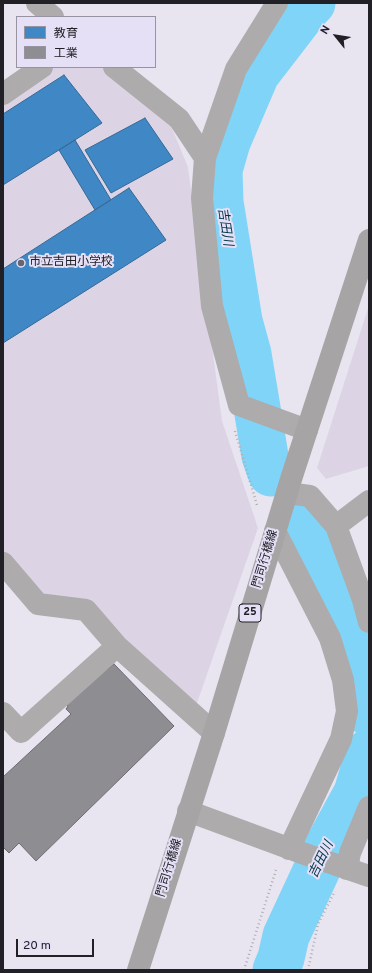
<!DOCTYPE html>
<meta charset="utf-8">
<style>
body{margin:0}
#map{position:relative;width:372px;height:973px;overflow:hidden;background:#e8e5f1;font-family:Overpass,"Noto Sans JP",sans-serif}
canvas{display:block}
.frame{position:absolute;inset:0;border:4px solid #212027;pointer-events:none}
.legend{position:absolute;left:16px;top:16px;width:140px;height:52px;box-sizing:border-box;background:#e5e0f6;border:1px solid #9793a3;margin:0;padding:5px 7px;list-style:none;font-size:12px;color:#212027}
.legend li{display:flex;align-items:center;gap:8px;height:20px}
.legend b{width:20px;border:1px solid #9793a3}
.north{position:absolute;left:316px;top:16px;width:40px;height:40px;-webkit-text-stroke:3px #e5e0f6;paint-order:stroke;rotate:300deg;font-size:11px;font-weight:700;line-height:16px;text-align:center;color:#212027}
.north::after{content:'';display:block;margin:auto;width:14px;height:18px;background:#212027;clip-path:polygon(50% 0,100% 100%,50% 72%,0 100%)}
.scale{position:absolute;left:16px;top:939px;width:78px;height:18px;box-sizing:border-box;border:2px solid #212027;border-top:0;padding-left:5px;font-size:12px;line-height:14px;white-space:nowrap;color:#212027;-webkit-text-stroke:3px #e5e0f6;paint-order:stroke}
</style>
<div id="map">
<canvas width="372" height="973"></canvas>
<div class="frame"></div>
<ul class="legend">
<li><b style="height:11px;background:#3f88c5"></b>教育</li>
<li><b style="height:11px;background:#8d8d92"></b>工業</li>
</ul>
<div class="north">N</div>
<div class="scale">20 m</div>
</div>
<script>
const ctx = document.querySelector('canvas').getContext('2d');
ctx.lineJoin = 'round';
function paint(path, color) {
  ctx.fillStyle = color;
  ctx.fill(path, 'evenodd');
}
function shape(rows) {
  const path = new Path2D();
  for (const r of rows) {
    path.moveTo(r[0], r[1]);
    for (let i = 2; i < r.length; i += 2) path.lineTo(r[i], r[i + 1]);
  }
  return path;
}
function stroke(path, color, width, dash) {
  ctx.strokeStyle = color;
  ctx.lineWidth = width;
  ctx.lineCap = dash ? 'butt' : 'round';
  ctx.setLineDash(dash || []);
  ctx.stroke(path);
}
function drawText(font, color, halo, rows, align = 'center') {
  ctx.font = font + ' Overpass,"Noto Sans JP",sans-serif';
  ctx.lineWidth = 4;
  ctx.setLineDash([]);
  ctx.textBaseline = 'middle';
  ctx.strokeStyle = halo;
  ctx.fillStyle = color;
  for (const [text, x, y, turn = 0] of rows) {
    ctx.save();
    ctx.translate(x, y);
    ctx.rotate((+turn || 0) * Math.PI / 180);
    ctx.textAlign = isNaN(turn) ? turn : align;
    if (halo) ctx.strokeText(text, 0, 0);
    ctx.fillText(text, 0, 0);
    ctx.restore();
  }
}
paint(shape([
 [53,67,102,67,169,121,188,167,222,421,258,528,197,703,125,642,43,598,3,554,3,99],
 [369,305,369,466,326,479,317,468]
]), '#dcd4e4');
const schools = shape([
 [64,75,102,123,3,185,3,114,64,75],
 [145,118,173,159,111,193,85,150,145,118],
 [75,140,111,200,95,210,59,150,75,140],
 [129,188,166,240,3,343,3,269,129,188]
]);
paint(schools, '#3f88c5');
stroke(schools, '#366996', 1);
const industry = shape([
 [114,664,174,726,36,861,19,843,9,853,3,847,3,777,71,714,66,709,68,706,63,702,114,664]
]);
paint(industry, '#8d8d92');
stroke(industry, '#6d6c72', 1);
stroke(shape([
 [271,473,265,456,248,354,239,321,220,202,219,170,227,142,256,74,306,9,312,3],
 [297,525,343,616,365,691,369,713],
 [276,970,281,958,286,936,326,850,357,793,369,752]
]), '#80d4f7', 47);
stroke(shape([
 [235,431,257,505],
 [244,970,276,870],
 [308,970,318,924,335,891]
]), '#aeadb0', 2.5, [1, 3]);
stroke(shape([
 [37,3,53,17],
 [277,3,236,69,205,158,202,198,212,306,239,405,307,430],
 [114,67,179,119,205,158],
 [3,94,42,67],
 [287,493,310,496,336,526,369,501],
 [336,526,363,600,369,598],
 [275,531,330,638,343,680,347,711,341,739,289,849],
 [3,563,38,604,86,610,117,646,214,733],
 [363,600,369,622],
 [3,713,21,732,117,646],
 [188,811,299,852,369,876],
 [347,869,350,853,369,807]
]), '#adabab', 22);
stroke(shape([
 [138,970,214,733,292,476,369,240]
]), '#a7a4a5', 22);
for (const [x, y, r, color] of [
 [21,263,4,"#67656e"]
]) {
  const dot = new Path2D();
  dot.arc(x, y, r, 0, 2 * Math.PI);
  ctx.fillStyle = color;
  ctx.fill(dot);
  stroke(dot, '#e5e0f6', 1.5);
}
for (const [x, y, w] of [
 [250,613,22]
]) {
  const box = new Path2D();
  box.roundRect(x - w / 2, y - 9, w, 18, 3);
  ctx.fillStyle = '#e5e0f6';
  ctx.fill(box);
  stroke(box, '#212027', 1);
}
drawText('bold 11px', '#212027', null, [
 ["25",250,613]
]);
drawText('12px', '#212027', '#e5e0f6', [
 ["市立吉田小学校",29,263]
], 'left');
drawText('12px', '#212027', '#e5e0f6', [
 ["門司行橋線",266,559,-73],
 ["門司行橋線",170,868,-73]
]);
drawText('italic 13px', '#003648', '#e5e0f6', [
 ["吉田川",224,227,81],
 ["吉田川",322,860,-64]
]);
</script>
